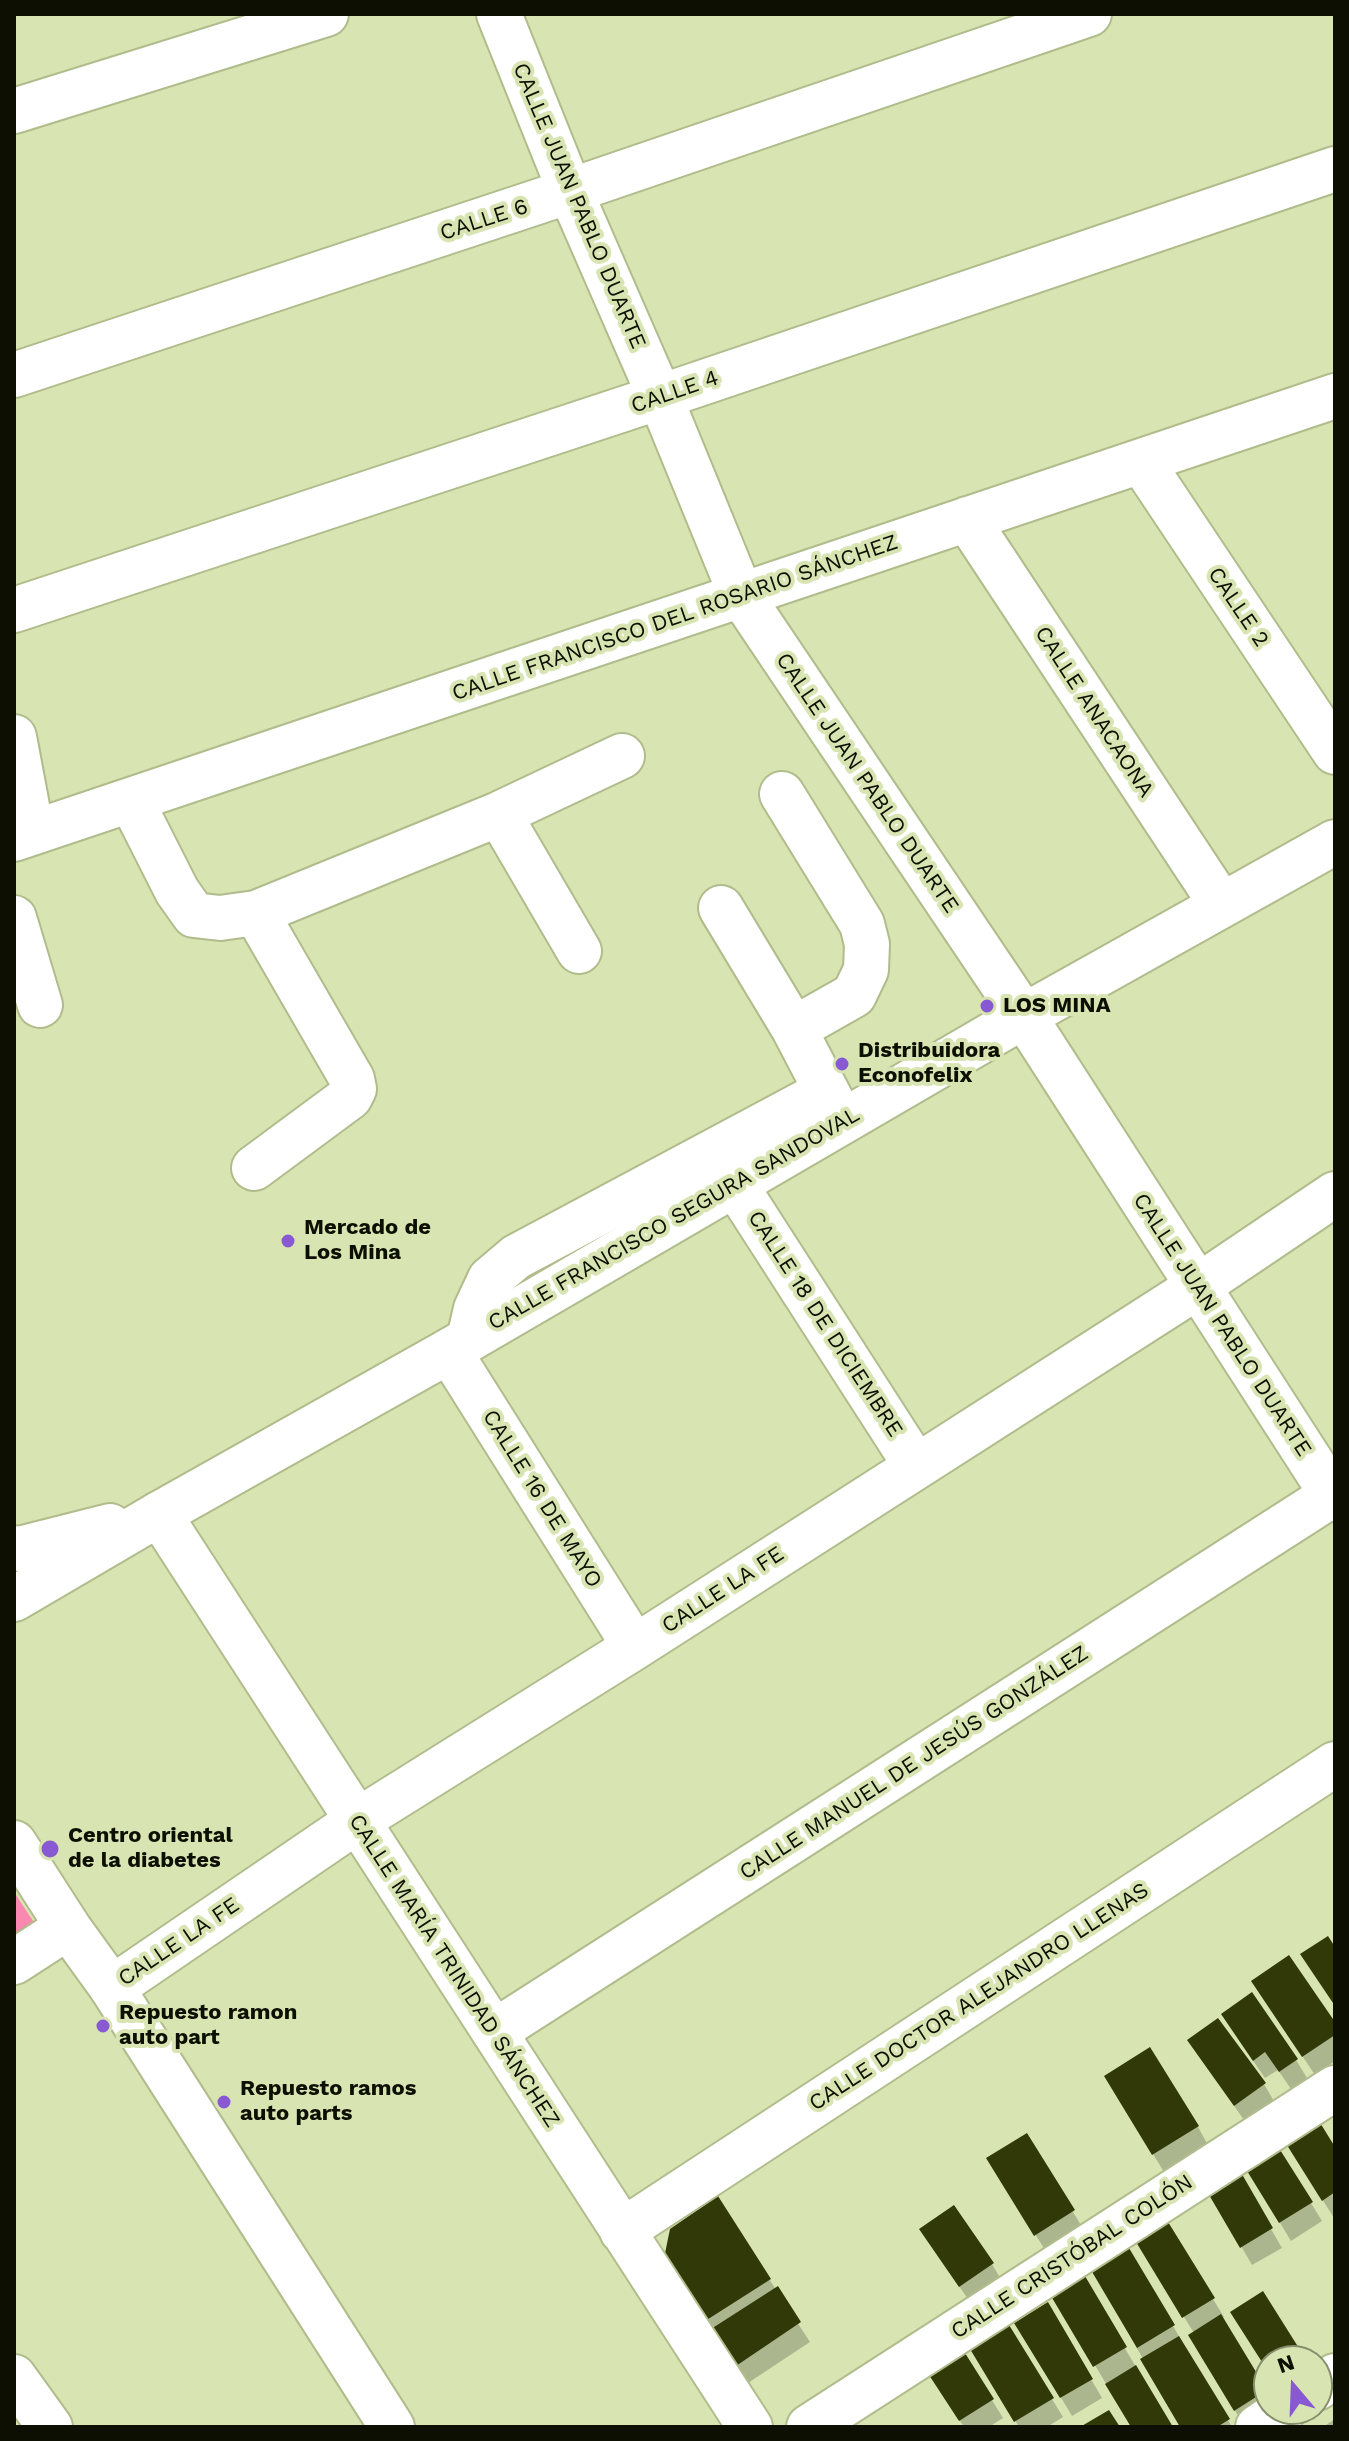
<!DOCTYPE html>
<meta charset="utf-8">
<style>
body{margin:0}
#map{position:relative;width:1349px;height:2441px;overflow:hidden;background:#d8e4b2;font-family:"Work Sans",sans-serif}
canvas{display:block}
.frame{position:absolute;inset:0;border:16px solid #0c0f01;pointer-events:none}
.north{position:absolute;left:1253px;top:2345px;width:80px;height:80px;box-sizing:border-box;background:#d8e4b2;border:2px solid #868f6b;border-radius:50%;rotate:341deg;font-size:22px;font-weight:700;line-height:32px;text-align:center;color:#0c0f01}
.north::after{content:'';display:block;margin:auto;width:28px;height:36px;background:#8859d2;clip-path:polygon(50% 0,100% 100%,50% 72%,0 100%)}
</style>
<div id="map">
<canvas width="1349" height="2441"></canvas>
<div class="frame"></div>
<div class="north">N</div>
</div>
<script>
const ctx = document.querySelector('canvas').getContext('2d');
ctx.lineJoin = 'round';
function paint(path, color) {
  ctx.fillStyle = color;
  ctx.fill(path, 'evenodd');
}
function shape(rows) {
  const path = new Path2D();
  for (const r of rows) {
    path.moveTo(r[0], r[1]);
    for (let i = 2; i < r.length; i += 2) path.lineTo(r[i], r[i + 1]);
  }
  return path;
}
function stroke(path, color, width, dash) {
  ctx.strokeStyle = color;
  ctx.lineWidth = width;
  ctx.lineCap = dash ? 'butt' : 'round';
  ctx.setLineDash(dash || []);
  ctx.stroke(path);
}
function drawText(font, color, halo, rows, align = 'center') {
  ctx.font = font + ' "Work Sans",sans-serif';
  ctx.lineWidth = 8;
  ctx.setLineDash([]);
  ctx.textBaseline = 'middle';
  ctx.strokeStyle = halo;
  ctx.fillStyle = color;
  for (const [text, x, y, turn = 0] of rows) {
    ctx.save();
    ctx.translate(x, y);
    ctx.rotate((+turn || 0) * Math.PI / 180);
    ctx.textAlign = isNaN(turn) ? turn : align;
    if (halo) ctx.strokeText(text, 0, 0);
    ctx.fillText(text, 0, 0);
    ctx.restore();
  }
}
paint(shape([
 [14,1892,43,1936,14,1951]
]), '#fa88b0');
paint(shape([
 [1253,1982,1335,2026,1335,2061,1315,2075],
 [1218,2021,1264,2084,1275,2103,1246,2123,1189,2041],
 [1234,2033,1296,2060,1307,2078,1291,2089,1278,2070,1265,2078],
 [1117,2095,1198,2127,1208,2145,1164,2172],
 [1026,2135,1084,2230,1047,2253,999,2177],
 [1335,2151,1335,2218,1334,2218,1298,2161],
 [1238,2172,1282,2248,1252,2265,1208,2189],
 [1258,2186,1311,2203,1322,2221,1291,2241],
 [717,2199,810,2342,748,2383,682,2291],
 [933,2248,992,2264,1003,2283,972,2305],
 [1146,2256,1213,2299,1224,2317,1221,2319,1269,2397,1245,2427,1201,2354,1194,2333],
 [1090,2266,1173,2326,1232,2427,1182,2427],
 [1081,2274,1136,2367,1171,2427,1132,2427,1051,2292],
 [1048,2305,1102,2398,1072,2416,1017,2324],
 [970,2345,1052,2399,1063,2417,1047,2427,1019,2427],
 [943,2394,992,2400,1003,2418,989,2427,964,2427],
 [1335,2419,1335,2427,1323,2427]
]), '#0003');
paint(shape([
 [1328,1936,1335,1947,1335,2006,1300,1954],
 [1289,1955,1335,2022,1335,2035,1302,2057,1251,1981],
 [1252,1992,1298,2059,1279,2072,1265,2052,1253,2061,1221,2014],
 [1218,2018,1266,2083,1234,2106,1187,2040],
 [1150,2047,1199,2126,1152,2155,1104,2076],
 [1319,2121,1335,2147,1335,2192,1322,2201,1285,2142],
 [1027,2133,1075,2210,1034,2236,986,2158],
 [1277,2145,1313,2202,1279,2223,1244,2166],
 [1239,2169,1273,2228,1240,2248,1205,2188],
 [718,2196,771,2279,702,2323,663,2263,670,2229],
 [954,2205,994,2263,959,2287,919,2229],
 [1165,2217,1215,2298,1182,2318,1133,2237],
 [1126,2243,1175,2325,1137,2348,1088,2265],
 [1082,2271,1127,2347,1093,2367,1048,2291],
 [778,2286,801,2322,736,2366,711,2329],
 [1263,2291,1307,2361,1269,2361,1269,2373,1230,2312],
 [1048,2302,1093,2379,1060,2398,1014,2323],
 [1221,2314,1267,2390,1234,2411,1188,2335],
 [1006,2320,1054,2398,1014,2422,967,2344],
 [1179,2336,1230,2419,1217,2427,1180,2427,1140,2359],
 [965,2353,994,2399,959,2421,929,2375],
 [1136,2365,1173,2427,1131,2427,1105,2384],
 [1109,2410,1120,2427,1080,2427]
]), '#313909');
const minor = shape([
 [499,14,570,191,660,397,741,595,1024,1016,1335,1499],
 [14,111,326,14],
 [14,375,570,191,1089,14],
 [1141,461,1335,752],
 [967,519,1221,904],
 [14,610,660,397,1335,169],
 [14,737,32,833],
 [782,794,862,924,867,944,866,970,854,995,794,1029],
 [131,800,177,891,194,915,220,918,256,913,499,814,622,756],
 [499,814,579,951],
 [14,839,1335,396],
 [721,908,794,1029,839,1115],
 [14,918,40,1005],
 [254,1168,350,1097,354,1089,352,1079,256,913],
 [734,1183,916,1466],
 [469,1339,476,1309,490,1279,516,1257,825,1092],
 [449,1351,635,1647],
 [159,1514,750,2427],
 [14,1962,68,1927],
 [112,1988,357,1821,635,1647,1197,1287,1335,1194],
 [494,2032,1335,1493],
 [622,2231,1335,1764],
 [14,2377,50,2427],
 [1317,2388,1335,2376],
 [809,2427,1335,2088],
 [1258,2427,1285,2409]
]);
const major = shape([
 [14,1548,19,1549,110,1526],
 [14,1599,159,1514,449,1351,1024,1016,1335,842],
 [14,1843,68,1927,112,1988,392,2427]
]);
stroke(minor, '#b0bc8b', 48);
stroke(major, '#b0bc8b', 48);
stroke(minor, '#fff', 44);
stroke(major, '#fff', 44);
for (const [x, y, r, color] of [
 [987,1006,8,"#8859d2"],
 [842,1064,8,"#8859d2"],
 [288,1241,8,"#8859d2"],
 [50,1849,10,"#8859d2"],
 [103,2026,8,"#8859d2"],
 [224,2102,8,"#8859d2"]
]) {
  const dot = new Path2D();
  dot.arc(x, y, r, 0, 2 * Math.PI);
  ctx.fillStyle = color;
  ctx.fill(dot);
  stroke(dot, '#d8e4b2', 3);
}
drawText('22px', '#0c0f01', '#d8e4b2', [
 ["CALLE JUAN PABLO DUARTE",579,206,67],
 ["CALLE 6",484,220,-18],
 ["CALLE 4",675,392,-19],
 ["CALLE 2",1238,607,56],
 ["CALLE FRANCISCO DEL ROSARIO SÁNCHEZ",675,618,-19],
 ["CALLE ANACAONA",1094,712,57],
 ["CALLE JUAN PABLO DUARTE",867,783,56],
 ["CALLE FRANCISCO SEGURA SANDOVAL",674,1219,-30],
 ["CALLE 18 DE DICIEMBRE",825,1324,57],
 ["CALLE JUAN PABLO DUARTE",1222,1325,57],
 ["CALLE 16 DE MAYO",542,1499,58],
 ["CALLE LA FE",723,1590,-33],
 ["CALLE MANUEL DE JESÚS GONZÁLEZ",914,1763,-33],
 ["CALLE LA FE",179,1942,-34],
 ["CALLE MARÍA TRINIDAD SÁNCHEZ",454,1971,57],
 ["CALLE DOCTOR ALEJANDRO LLENAS",979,1997,-33],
 ["CALLE CRISTÓBAL COLÓN",1072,2257,-33]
]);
drawText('bold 22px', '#0c0f01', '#d8e4b2', [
 ["LOS MINA",1003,1006],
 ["Distribuidora",858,1051],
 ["Econofelix",858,1076],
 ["Mercado de",304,1228],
 ["Los Mina",304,1253],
 ["Centro oriental",68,1836],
 ["de la diabetes",68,1861],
 ["Repuesto ramon",119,2013],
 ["auto part",119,2038],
 ["Repuesto ramos",240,2089],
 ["auto parts",240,2114]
], 'left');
</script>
